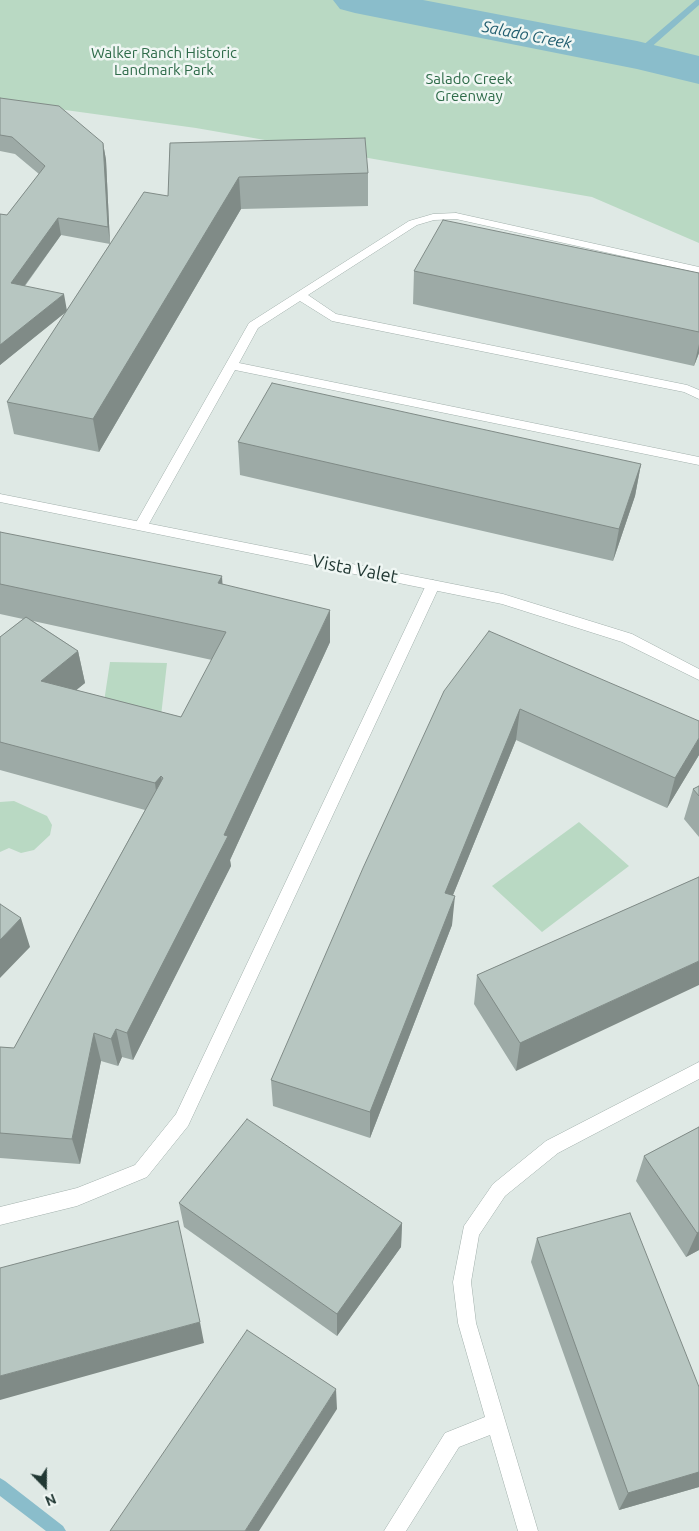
<!DOCTYPE html>
<style>
body{margin:0}
#map{position:relative;width:699px;height:1531px;overflow:hidden;background:#dfe9e5;font-family:Ubuntu,sans-serif}
canvas{display:block}
.north{position:absolute;left:20px;top:1461px;width:50px;height:50px;-webkit-text-stroke:4px #eff6f3;paint-order:stroke;rotate:158deg;font-size:14px;font-weight:700;line-height:20px;text-align:center;color:#213833}
.north::after{content:'';display:block;margin:auto;width:18px;height:22px;background:#213833;clip-path:polygon(50% 0,100% 100%,50% 72%,0 100%)}
</style>
<div id="map">
<canvas width="699" height="1531"></canvas>
<div class="north">N</div>
</div>
<script>
const ctx = document.querySelector('canvas').getContext('2d');
ctx.lineJoin = 'round';
function paint(path, color) {
  ctx.fillStyle = color;
  ctx.fill(path, 'evenodd');
}
function shape(rows) {
  const path = new Path2D();
  for (const r of rows) {
    path.moveTo(r[0], r[1]);
    for (let i = 2; i < r.length; i += 2) path.lineTo(r[i], r[i + 1]);
  }
  return path;
}
function stroke(path, color, width, dash) {
  ctx.strokeStyle = color;
  ctx.lineWidth = width;
  ctx.lineCap = dash ? 'butt' : 'round';
  ctx.setLineDash(dash || []);
  ctx.stroke(path);
}
function drawText(font, color, halo, rows, align = 'center') {
  ctx.font = font + ' Ubuntu,sans-serif';
  ctx.lineWidth = 5;
  ctx.setLineDash([]);
  ctx.textBaseline = 'middle';
  ctx.strokeStyle = halo;
  ctx.fillStyle = color;
  for (const [text, x, y, turn = 0] of rows) {
    ctx.save();
    ctx.translate(x, y);
    ctx.rotate((+turn || 0) * Math.PI / 180);
    ctx.textAlign = isNaN(turn) ? turn : align;
    if (halo) ctx.strokeText(text, 0, 0);
    ctx.fillText(text, 0, 0);
    ctx.restore();
  }
}
paint(shape([
 [0,0,699,0,699,243,592,197,196,128,0,101],
 [110,662,167,663,161,716,102,715],
 [14,801,47,816,52,825,50,835,34,850,21,853,9,848,0,852,0,802],
 [579,822,629,866,542,932,492,886]
]), '#b9d9c3');
paint(shape([
 [696,0,699,0,699,5,640,57,634,57,634,53,696,0],
 [0,1478,5,1481,63,1526,66,1531,46,1531,0,1496,0,1478]
]), '#8abdcb');
paint(shape([
 [333,0,423,0,637,41,699,56,699,84,637,69,355,13,340,9,333,0]
]), '#8abdcb');
const service = shape([
 [456,213,699,267,699,273,456,219,434,220,417,225,308,295,336,314,687,385,699,390,699,399,684,392,332,321,300,301,258,328,239,363,699,457,699,465,235,370,146,529,136,529,134,526,249,323,409,221,433,214,456,213],
 [433,580,440,585,188,1126,147,1177,77,1206,0,1225,0,1207,77,1188,135,1165,176,1114,426,585,433,580],
 [699,1062,699,1079,558,1153,505,1196,479,1235,471,1282,476,1323,538,1531,518,1531,490,1435,459,1447,406,1531,384,1531,445,1433,485,1417,458,1323,453,1282,464,1226,493,1184,546,1141,699,1062]
]);
const minor = shape([
 [0,494,503,594,632,634,699,669,699,680,622,642,502,604,0,502,0,494]
]);
stroke(service, '#a2b0ac', 1);
stroke(minor, '#a2b0ac', 1);
paint(service, '#fff');
paint(minor, '#fff');
paint(shape([
 [0,98,103,143,106,160,110,244,168,196,170,143,368,173,368,206,241,209,99,452,14,434,7,402,66,312,0,365,0,214,7,215,39,174,15,154,0,151],
 [61,235,110,244,67,310,25,286],
 [414,271,699,273,699,353,694,366,413,304],
 [238,442,641,464,635,496,613,561,240,475],
 [0,532,222,584,330,642,230,860,231,866,133,1060,122,1057,118,1066,101,1061,80,1164,0,1158,0,1047,14,1048,145,810,0,770,0,637,23,619,0,614],
 [33,621,212,660,181,717,76,690,85,683,78,651],
 [489,631,699,755,667,808,516,740,453,895,452,925,370,1138,273,1106,271,1080],
 [699,786,699,837,684,819,693,789],
 [699,877,516,1071,474,1004,477,975],
 [699,1127,699,1250,686,1257,636,1181,644,1156],
 [179,1203,402,1223,401,1247,337,1336,184,1227],
 [537,1238,699,1387,699,1487,619,1510,531,1262]
]), '#9daaa6');
paint(shape([
 [103,143,106,160,110,244,108,227],
 [239,177,241,209,99,452,93,419],
 [58,218,61,235,14,300,11,283],
 [64,294,67,311,0,365,0,345],
 [699,344,699,353,694,366],
 [641,464,635,496,613,561,619,529],
 [222,576,224,608,218,583],
 [330,610,330,642,230,860,231,866,133,1060,127,1033,224,835],
 [78,651,85,683,48,713,41,681],
 [520,709,516,740,442,922,445,893],
 [699,738,699,755,667,808,675,778],
 [161,776,166,807,159,814,155,783],
 [455,896,452,925,370,1138,370,1112],
 [21,918,30,947,0,978,0,940],
 [699,961,699,985,516,1071,520,1043],
 [116,1029,122,1057,118,1066,111,1039],
 [94,1033,101,1061,80,1164,72,1139],
 [402,1223,401,1247,337,1336,337,1314],
 [699,1232,699,1250,686,1257,697,1233],
 [200,1322,204,1343,0,1400,0,1376],
 [336,1389,337,1409,259,1531,245,1531],
 [699,1472,699,1487,619,1510,628,1493]
]), '#808b87');
const building = shape([
 [0,98,59,106,103,143,108,227,58,218,11,283,64,294,0,345,0,214,7,215,45,166,12,137,0,135,0,98],
 [365,138,368,173,239,177,93,419,7,402,144,192,168,196,170,143,365,138],
 [443,220,699,273,699,332,414,271,443,220],
 [272,383,641,464,619,529,238,442,272,383],
 [0,532,222,576,218,583,330,610,224,835,228,836,127,1033,116,1029,111,1039,94,1033,72,1139,0,1133,0,1047,14,1048,163,778,161,776,155,783,0,742,0,637,26,617,78,651,41,681,181,717,226,632,0,584,0,532],
 [489,631,699,721,699,738,675,778,520,709,445,893,455,896,370,1112,271,1080,363,868,444,691,489,631],
 [699,786,699,796,693,789,699,786],
 [699,877,699,961,520,1043,477,975,699,877],
 [0,904,21,918,0,940,0,904],
 [247,1119,402,1223,337,1314,179,1203,247,1119],
 [699,1127,699,1232,697,1233,644,1156,699,1127],
 [630,1213,699,1387,699,1472,628,1493,537,1238,630,1213],
 [178,1221,200,1322,0,1376,0,1268,178,1221],
 [247,1330,336,1389,245,1531,110,1531,247,1330]
]);
paint(building, '#b7c6c1');
stroke(building, '#808b87', 1);
drawText('15px', '#2e6b49', '#eff6f3', [
 ["Walker Ranch Historic",164,53],
 ["Landmark Park",164,70],
 ["Salado Creek",469,79],
 ["Greenway",469,96]
]);
drawText('italic 16px', '#205d6f', '#eff6f3', [
 ["Salado Creek",527,35,11]
]);
drawText('18px', '#213833', '#eff6f3', [
 ["Vista Valet",355,569,11]
]);
</script>
